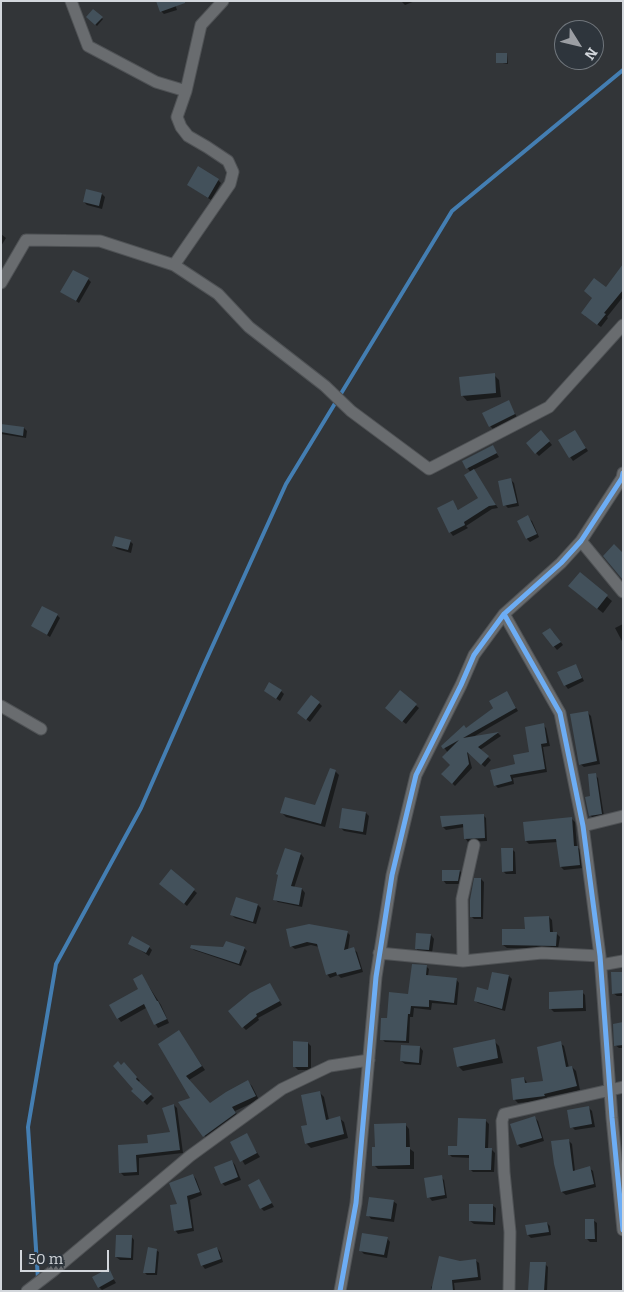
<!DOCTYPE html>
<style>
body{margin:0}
#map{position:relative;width:624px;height:1292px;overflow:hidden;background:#323538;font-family:Bitter,serif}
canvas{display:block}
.frame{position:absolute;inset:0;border:2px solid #d3d7dc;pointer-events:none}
.north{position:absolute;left:554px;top:20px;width:50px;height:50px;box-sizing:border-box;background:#2e353c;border:1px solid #70767c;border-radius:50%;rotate:126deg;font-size:14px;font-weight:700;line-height:20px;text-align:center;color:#d3d7dc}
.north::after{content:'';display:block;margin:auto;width:18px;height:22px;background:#9b9ea3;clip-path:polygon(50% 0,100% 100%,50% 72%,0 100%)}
.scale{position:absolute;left:20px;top:1250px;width:89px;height:22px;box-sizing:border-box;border:2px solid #d3d7dc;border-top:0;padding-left:6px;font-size:15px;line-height:18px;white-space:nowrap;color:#d3d7dc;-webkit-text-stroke:4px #2e353c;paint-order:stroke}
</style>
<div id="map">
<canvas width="624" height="1292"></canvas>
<div class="frame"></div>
<div class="north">N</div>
<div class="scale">50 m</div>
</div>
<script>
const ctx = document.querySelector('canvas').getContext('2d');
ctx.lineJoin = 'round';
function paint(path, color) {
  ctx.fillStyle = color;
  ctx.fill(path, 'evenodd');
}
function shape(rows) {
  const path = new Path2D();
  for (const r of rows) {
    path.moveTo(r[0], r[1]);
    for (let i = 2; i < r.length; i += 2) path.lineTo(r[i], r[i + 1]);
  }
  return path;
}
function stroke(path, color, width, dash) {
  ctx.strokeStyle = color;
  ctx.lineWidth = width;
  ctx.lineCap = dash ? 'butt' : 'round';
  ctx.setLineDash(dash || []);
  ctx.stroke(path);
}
paint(shape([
 [174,1,177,10,164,14,161,11],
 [401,1,415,1,405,5],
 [94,11,103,19,97,26,88,17],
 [507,54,508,64,497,62],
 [218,180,221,183,211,200,188,185],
 [102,194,105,197,102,209,87,205,84,202],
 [1,234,6,238,1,246],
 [623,266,623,297,607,317,608,318,601,327,585,316],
 [88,279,91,282,79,303,62,292],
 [494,375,499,380,501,397,467,401,462,395],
 [508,402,517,417,493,429,490,426],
 [1,425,24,428,27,431,26,438,1,434],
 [575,431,588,451,573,461,559,441],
 [544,435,552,445,539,456,536,453],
 [492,446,499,457,473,470,498,508,492,509,466,526,468,528,453,536,450,532,453,502,459,511,480,498,471,473,463,461],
 [511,480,514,483,519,506,508,508,505,505],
 [528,518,532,521,539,537,530,542,527,539],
 [130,541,133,544,131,553,117,549,114,546],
 [580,574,612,601,603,613,575,591],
 [57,615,60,618,50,637,33,626],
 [623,624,623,643,615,628],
 [553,632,563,645,557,650,544,634],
 [576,665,584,681,568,689,565,685],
 [265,691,281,691,284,694,280,701],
 [400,692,419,708,406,724,390,711],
 [509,696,518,711,473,737,498,733,501,736,480,750,491,760,485,767,468,753,472,768,455,786,443,774,452,764,448,753,443,746],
 [319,703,322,706,310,722,302,716],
 [588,713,591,716,600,764,584,767,580,764],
 [543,725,546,728,550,746,543,747,547,772,513,778,514,784,498,788,495,785,531,753],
 [335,771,339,775,325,827,286,817,282,813,316,806],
 [595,775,598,778,604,816,593,818,590,815],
 [343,809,366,813,369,816,366,835,344,831,341,828],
 [483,815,486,818,487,841,468,842,465,838,465,827,446,830,443,827],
 [572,819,575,822,577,847,581,850,583,868,564,870,561,867,558,842,529,844,526,841],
 [512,849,515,852,516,874,506,874,503,871],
 [301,854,304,858,294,888,302,889,305,893,302,907,278,902,274,899,279,876],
 [171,871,197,893,187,906,164,887],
 [460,871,463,874,461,884,446,884,443,880],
 [481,879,484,882,483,919,474,919,471,916],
 [258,905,261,908,256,924,235,918,232,915],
 [549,917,552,920,553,933,556,933,560,937,558,949,507,948,503,945],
 [288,930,347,932,350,935,348,950,353,949,357,952,363,972,341,978,338,975,330,978,327,974,319,947,311,945,295,949,291,946],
 [431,935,434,939,432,953,419,952,416,948],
 [130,943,149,947,152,950,149,956],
 [192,948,244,948,247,951,241,966,194,950],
 [426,966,429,969,428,976,456,979,459,983,457,1005,432,1003,431,1010,414,1008,413,1017,410,1017,409,1043,385,1042,382,1039,388,1020,409,996],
 [493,973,509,976,512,979,505,1011,478,1003,475,1000,489,992],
 [623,973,623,996,617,996,613,993],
 [142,976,161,1005,169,1023,158,1028,146,1008,121,1022,118,1018,140,989],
 [270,984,282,1005,258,1018,259,1020,246,1030,243,1027],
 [582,992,585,995,586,1011,554,1012,551,1009],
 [623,1024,623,1048,619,1048,615,1045],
 [179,1032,205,1070,189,1080,210,1105,248,1082,252,1086,259,1100,235,1111,239,1118,208,1140,180,1103,192,1099,159,1044],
 [494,1041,499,1046,503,1063,463,1071,458,1066],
 [308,1043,311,1046,311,1070,298,1070,294,1066],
 [560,1043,564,1046,569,1068,572,1067,576,1071,580,1090,547,1097,548,1100,518,1103,515,1100,524,1078,528,1084,545,1082],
 [420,1047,423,1051,421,1065,405,1064,401,1061],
 [121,1066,127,1067,140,1081,138,1082,154,1098,147,1105,133,1091,135,1089],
 [320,1093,324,1097,329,1120,339,1118,344,1122,348,1138,311,1148,306,1143,308,1126],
 [174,1105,177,1108,183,1153,139,1158,139,1175,124,1176,121,1173,119,1146,150,1144,172,1133],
 [588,1107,592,1111,595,1127,575,1130,572,1127],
 [535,1118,538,1121,544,1141,521,1148,518,1145],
 [486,1121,489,1124,488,1149,491,1149,495,1153,494,1172,473,1172,470,1169,470,1158,452,1157,449,1154],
 [405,1124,409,1129,410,1149,414,1152,414,1169,378,1169,374,1165],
 [246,1135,260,1157,245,1165,231,1143],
 [568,1140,572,1144,575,1171,589,1168,593,1171,596,1187,566,1195,562,1192],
 [232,1161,235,1165,241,1180,225,1186,222,1183],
 [193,1175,196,1179,202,1195,190,1200,194,1231,178,1234,175,1230,179,1205],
 [441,1177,444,1180,447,1198,432,1201,429,1197],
 [259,1180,274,1207,264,1211,261,1208],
 [393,1201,397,1204,394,1222,371,1219,368,1215],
 [492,1205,496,1208,495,1225,474,1224,470,1221],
 [593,1220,597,1223,597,1242,590,1242,587,1239],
 [547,1223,550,1226,551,1235,531,1238,528,1235],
 [131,1236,134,1240,133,1260,120,1260,116,1257],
 [387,1238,390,1242,387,1258,364,1254,360,1250],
 [217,1248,220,1252,223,1262,205,1269,202,1265],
 [156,1250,159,1252,157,1275,147,1275,144,1272],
 [475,1260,479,1263,481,1280,454,1283,455,1291,431,1291,431,1287,460,1262],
 [545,1264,548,1267,547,1291,530,1291],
 [108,1270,116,1283,102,1290,99,1287]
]), '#0007');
stroke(shape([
 [38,1279,28,1127,56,964,141,808,203,667,286,484,452,211,623,70]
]), '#447eb2', 4);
paint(shape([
 [156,1,185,1,185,3,160,12],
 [93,9,103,17,95,25,86,17],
 [496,53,507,53,507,63,496,63],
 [198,166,219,179,208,198,187,185],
 [86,189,102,193,99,206,83,202],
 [623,264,623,290,604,313,606,314,597,325,581,313,592,298,584,291,594,278,606,287],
 [73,270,89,278,76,301,60,292],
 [495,373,496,393,461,396,459,377],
 [509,400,515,414,489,427,482,413],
 [1,424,24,427,23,436,1,432],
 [541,430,550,441,535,454,526,443],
 [575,430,586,448,569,458,558,440],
 [493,445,497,453,466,469,462,461],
 [474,469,496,505,489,506,464,522,465,525,449,533,437,508,453,500,458,510,478,498,464,475],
 [511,478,517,503,503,506,498,481],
 [528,515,537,534,526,539,517,521],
 [115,536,131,540,128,550,112,546],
 [614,544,623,553,623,580,603,556],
 [580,572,608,595,597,609,568,586],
 [42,606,58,614,47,635,31,626],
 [550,628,561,642,553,647,542,633],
 [576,664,582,678,564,686,557,672],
 [269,682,282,690,276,699,264,691],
 [400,690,417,704,402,722,385,708],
 [507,691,516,708,463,738,499,732,478,747,489,756,481,765,467,752,469,764,452,784,441,774,450,765,442,757,459,740,443,749,441,746,464,725,466,728,493,708,489,701],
 [311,695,320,702,306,720,297,713],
 [588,711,597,761,579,765,570,714],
 [544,723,547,743,541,744,545,769,510,775,512,781,494,786,490,770,515,764,513,755,529,752,525,727],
 [330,768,336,770,321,824,280,813,285,797,315,805],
 [596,773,602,814,589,816,585,797,590,796,588,774],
 [342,808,366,812,363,832,339,828],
 [484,814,485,838,464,839,463,824,442,827,440,816],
 [572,817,574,846,578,846,580,865,560,867,556,839,525,841,523,822],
 [285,848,301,853,291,886,302,888,299,905,273,900,278,875,276,874],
 [501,848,513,848,513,871,502,872],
 [171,869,195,889,184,904,159,884],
 [442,870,460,870,458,881,442,881],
 [474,878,481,878,481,917,470,917,470,900],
 [236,897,258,904,253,922,230,915],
 [549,916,550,932,557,932,556,946,502,945,502,929,525,929,524,917],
 [309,924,348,931,344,950,354,947,361,969,337,975,336,972,326,975,317,944,307,942,290,947,286,929],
 [416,933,431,934,429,950,415,949],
 [132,936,150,946,146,953,128,944],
 [226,941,245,947,239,964,190,948,191,945,223,947],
 [412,964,427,965,426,975,457,978,454,1003,429,1000,429,1007,411,1006,410,1014,408,1014,406,1041,380,1040,381,1018,387,1018,389,992,408,994],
 [492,972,509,975,502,1009,474,1001,477,987,488,990],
 [611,972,623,972,623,993,612,994],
 [142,974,157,1001,158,1001,167,1019,154,1025,144,1004,117,1019,109,1005,138,989,133,979],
 [270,983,280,1001,256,1014,257,1016,242,1028,228,1011,250,993],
 [583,990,583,1008,549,1009,549,992],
 [623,1022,623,1045,614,1046,613,1024],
 [179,1030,202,1066,186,1076,210,1103,226,1092,248,1080,256,1096,232,1107,236,1113,203,1137,178,1102,190,1098,158,1044],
 [495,1039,498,1058,457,1067,453,1048],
 [293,1041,308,1042,308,1067,293,1067],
 [561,1041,566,1067,572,1066,577,1086,544,1094,545,1096,513,1100,511,1079,524,1077,525,1083,543,1081,537,1047],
 [401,1045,420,1046,419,1063,400,1061],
 [118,1061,121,1065,124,1062,137,1077,136,1079,152,1094,143,1102,131,1091,133,1089,113,1066],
 [320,1091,326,1120,340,1116,344,1134,305,1144,301,1126,307,1125,301,1095],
 [174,1104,180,1150,136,1155,137,1172,119,1173,118,1145,148,1143,147,1135,170,1132,162,1108],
 [589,1106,592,1124,570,1128,567,1110],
 [535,1116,542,1138,517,1145,510,1124],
 [458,1118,486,1119,485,1148,492,1148,491,1170,469,1170,469,1155,448,1155,448,1146,457,1146],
 [406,1123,406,1147,410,1147,410,1165,372,1166,372,1147,375,1147,374,1124],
 [247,1133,257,1153,240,1162,230,1142],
 [569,1139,573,1171,590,1166,594,1184,561,1192,554,1164,551,1141],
 [232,1160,238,1177,221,1184,214,1167],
 [193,1174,200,1192,187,1196,192,1228,174,1231,170,1205,177,1204,169,1183],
 [442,1175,445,1195,427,1198,424,1178],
 [259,1179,272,1203,260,1209,248,1185],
 [369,1197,394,1200,391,1219,366,1216],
 [469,1204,493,1204,493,1222,469,1221],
 [585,1219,594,1219,595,1239,585,1239],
 [547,1222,549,1232,527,1235,525,1225],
 [362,1233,388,1237,384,1255,359,1251],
 [116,1235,132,1235,131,1258,115,1257],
 [148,1247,157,1249,155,1273,143,1273],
 [217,1247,221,1259,201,1266,197,1254],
 [439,1256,460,1261,476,1259,478,1277,452,1280,453,1291,431,1291],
 [530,1262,546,1262,544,1291,528,1291],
 [109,1268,114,1279,98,1288,92,1277]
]), '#43515b');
const minor = shape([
 [71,1,88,46,156,82,186,91],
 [174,265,218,294,249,327,325,386,351,411,429,469,549,407,623,325],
 [1,283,26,240,100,241,174,265,230,184,233,172,228,161,207,147,188,136,181,127,177,117,186,91,201,25,223,1],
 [581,541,623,592],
 [504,614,560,713,583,826,600,956,612,1118,623,1230],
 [1,706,41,729],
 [583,826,623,816],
 [379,953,463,961,542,953,600,956],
 [463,961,462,899,474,845],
 [601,965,623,961],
 [27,1291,53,1271,190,1156,282,1089,330,1066,369,1060],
 [340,1291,356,1203,376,977,392,875,416,775,461,685,474,655,504,614,561,563,581,541,622,478,623,473],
 [509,1291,510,1232,504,1172,502,1121,504,1114,623,1087]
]);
stroke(minor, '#4f5255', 13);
stroke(minor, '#696c6f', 11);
stroke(shape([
 [504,614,560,713,583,826,600,956,612,1118,623,1230],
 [340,1291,356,1203,376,977,392,875,416,775,461,685,474,655,504,614,561,563,581,541,622,478,623,473]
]), '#6dadf4', 5);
</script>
